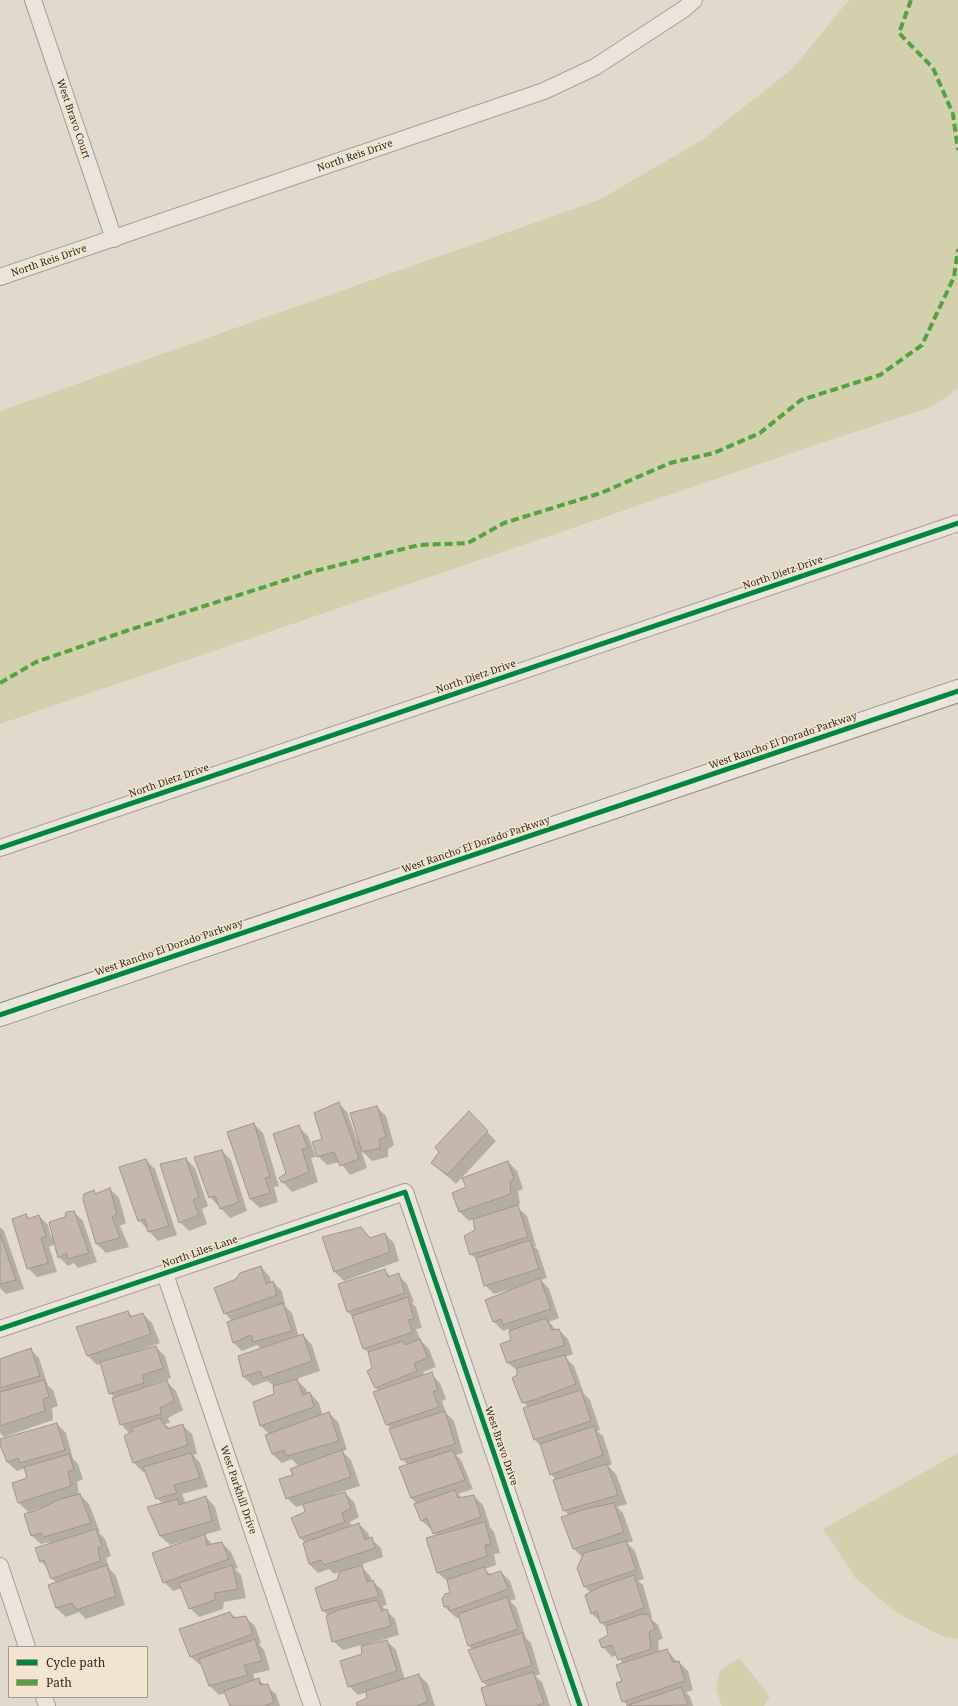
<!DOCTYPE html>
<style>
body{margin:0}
#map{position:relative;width:958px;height:1706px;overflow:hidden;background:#e1d9cb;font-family:"Noto Serif",serif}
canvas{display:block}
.legend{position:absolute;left:8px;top:1646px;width:140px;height:52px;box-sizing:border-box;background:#f3e6d0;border:1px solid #a79a88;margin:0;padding:5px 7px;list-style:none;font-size:12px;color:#34271d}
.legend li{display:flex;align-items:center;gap:8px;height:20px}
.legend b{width:20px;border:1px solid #a79a88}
</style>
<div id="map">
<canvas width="958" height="1706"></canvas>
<ul class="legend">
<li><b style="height:5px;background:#00873e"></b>Cycle path</li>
<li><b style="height:5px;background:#53a341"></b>Path</li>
</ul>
</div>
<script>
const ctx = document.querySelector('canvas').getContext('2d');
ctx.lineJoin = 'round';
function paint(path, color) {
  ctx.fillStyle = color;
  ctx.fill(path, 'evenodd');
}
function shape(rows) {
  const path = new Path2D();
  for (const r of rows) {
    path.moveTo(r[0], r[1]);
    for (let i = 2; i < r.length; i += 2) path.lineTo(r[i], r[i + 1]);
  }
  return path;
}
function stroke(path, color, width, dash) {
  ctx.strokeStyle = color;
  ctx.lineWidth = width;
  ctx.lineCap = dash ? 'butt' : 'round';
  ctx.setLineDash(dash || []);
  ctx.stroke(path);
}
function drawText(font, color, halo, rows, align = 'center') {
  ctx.font = font + ' "Noto Serif",serif';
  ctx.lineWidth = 3;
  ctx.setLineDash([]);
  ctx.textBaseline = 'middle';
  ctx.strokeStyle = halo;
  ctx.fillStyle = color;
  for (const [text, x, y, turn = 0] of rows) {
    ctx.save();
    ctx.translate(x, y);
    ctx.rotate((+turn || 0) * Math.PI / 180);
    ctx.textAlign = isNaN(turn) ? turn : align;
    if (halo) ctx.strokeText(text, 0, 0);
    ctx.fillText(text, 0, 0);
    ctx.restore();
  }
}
paint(shape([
 [849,0,958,0,958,389,931,407,818,444,0,724,0,411,599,200,702,140,792,69],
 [958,1453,958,1639,942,1636,897,1613,856,1579,823,1529],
 [739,1658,770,1696,764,1706,722,1706,716,1689,720,1671]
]), '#d3d0ae');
paint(shape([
 [338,1103,347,1112,358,1142,360,1142,377,1107,386,1116,394,1145,388,1149,388,1157,372,1161,361,1150,367,1168,350,1175,340,1162,327,1165,318,1156],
 [469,1113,496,1141,456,1184,432,1163],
 [254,1124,263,1133,279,1186,274,1187,278,1202,260,1208,250,1199],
 [299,1127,308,1136,316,1157,311,1158,318,1182,292,1192,280,1179,287,1174],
 [222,1151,231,1160,247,1211,230,1218,210,1197],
 [186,1159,195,1168,208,1206,202,1209,207,1224,189,1231,180,1222],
 [146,1160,155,1169,177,1235,158,1241,139,1220],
 [508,1162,517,1171,523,1189,518,1191,520,1204,508,1208,508,1209,517,1207,527,1216,536,1246,534,1246,538,1250,547,1278,541,1280,549,1289,559,1318,549,1322,556,1330,559,1330,568,1339,573,1354,565,1357,574,1366,584,1394,590,1400,600,1430,597,1431,603,1436,612,1464,608,1466,616,1474,627,1504,617,1507,623,1513,633,1541,627,1543,635,1551,644,1579,638,1581,643,1585,652,1617,650,1618,658,1625,663,1638,658,1641,659,1652,667,1650,677,1662,679,1662,688,1671,693,1690,686,1692,690,1697,693,1706,628,1706,623,1701,623,1664,617,1655,612,1657,603,1647,609,1635,608,1629,591,1613,591,1593,585,1587,578,1568,583,1558,574,1549,570,1516,564,1510,556,1480,551,1474,542,1447,535,1440,528,1407,523,1402,518,1371,508,1363,513,1341,511,1331,508,1329,503,1331,494,1322,508,1292,507,1290,494,1294,485,1285,478,1261,471,1254,476,1230,474,1219,469,1221,460,1212,454,1194,467,1187],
 [110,1189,119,1198,126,1223,120,1226,129,1247,106,1253,97,1244,84,1200,94,1192,97,1195],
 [74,1212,83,1221,97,1262,78,1268,74,1263,68,1266,59,1257,55,1244,49,1247,57,1272,37,1277,28,1268,26,1215,30,1219,39,1216,48,1225,51,1237,66,1217],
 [0,1227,4,1231,24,1289,6,1294,0,1288],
 [360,1228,371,1239,385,1234,394,1243,399,1261,344,1281,335,1272],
 [261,1267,270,1277,271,1283,273,1282,282,1291,285,1305,284,1305,292,1313,299,1337,303,1335,312,1345,320,1371,296,1379,306,1389,308,1394,310,1393,319,1403,323,1416,329,1413,338,1422,347,1450,342,1451,351,1460,360,1486,335,1494,336,1496,345,1493,354,1502,359,1517,350,1522,352,1527,359,1524,368,1533,370,1539,371,1539,381,1548,383,1557,360,1565,370,1576,372,1581,382,1590,387,1605,382,1606,395,1619,399,1635,364,1645,364,1646,387,1641,396,1650,405,1680,419,1675,428,1684,435,1706,358,1706,368,1698,367,1692,358,1695,349,1686,363,1655,361,1645,343,1650,333,1641,329,1616,323,1611,339,1580,341,1571,334,1574,329,1569,318,1573,309,1564,304,1544,306,1543,300,1538,292,1518,306,1513,304,1505,296,1507,287,1498,294,1476,299,1467,292,1459,282,1463,272,1454,269,1434,261,1426,275,1394,274,1386,267,1381,253,1386,244,1377,239,1357,261,1349,257,1345,242,1351,233,1342,232,1321,225,1313,237,1280],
 [384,1270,391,1277,398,1275,407,1284,414,1302,412,1303,416,1307,422,1328,416,1329,421,1341,429,1349,436,1367,423,1372,424,1376,431,1374,440,1383,446,1399,442,1401,446,1413,454,1421,463,1453,456,1455,461,1460,473,1489,458,1494,462,1498,474,1496,483,1505,490,1526,489,1526,494,1532,500,1553,494,1554,496,1565,485,1569,491,1575,501,1572,510,1581,516,1599,510,1601,516,1607,526,1638,531,1643,540,1674,535,1676,542,1682,550,1706,487,1706,488,1687,483,1682,470,1651,473,1650,469,1646,460,1619,454,1616,445,1607,451,1593,448,1582,438,1573,427,1539,437,1536,432,1529,431,1529,421,1520,417,1504,411,1498,408,1465,402,1459,392,1429,387,1425,374,1393,379,1391,375,1387,370,1354,364,1349,354,1318,348,1312],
 [128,1312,133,1317,143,1314,152,1323,160,1343,140,1350,140,1352,156,1347,165,1356,171,1378,152,1384,152,1386,166,1381,176,1391,183,1410,168,1418,170,1423,165,1424,169,1428,182,1425,192,1434,197,1454,193,1455,200,1463,208,1487,182,1494,186,1504,206,1497,215,1507,221,1530,204,1535,213,1545,222,1543,231,1552,238,1568,235,1569,241,1575,246,1598,224,1602,223,1609,199,1617,190,1608,182,1588,173,1591,164,1582,190,1541,190,1539,170,1545,160,1536,163,1504,157,1498,146,1471,143,1472,134,1463,125,1437,130,1434,121,1424,115,1398,110,1393,102,1363,97,1365,88,1356,78,1327],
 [30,1349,39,1358,48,1386,53,1390,58,1406,52,1408,53,1420,4,1437,0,1433,0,1360],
 [57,1424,66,1433,73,1459,78,1464,83,1479,77,1482,79,1494,89,1504,100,1532,98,1532,105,1539,111,1556,106,1558,109,1568,116,1576,125,1605,86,1619,79,1612,66,1617,56,1608,57,1583,52,1579,48,1569,41,1561,51,1544,49,1542,41,1544,31,1535,43,1508,43,1507,28,1512,19,1503,14,1484,28,1479,25,1468,17,1471,7,1462,0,1442,0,1441],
 [230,1613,236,1618,245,1617,255,1626,261,1643,259,1644,264,1650,270,1670,253,1674,255,1680,258,1679,276,1694,280,1706,231,1706,226,1693,219,1695,210,1686,202,1664,200,1665,190,1656]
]), '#0003');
const building = shape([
 [339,1102,359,1159,340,1166,334,1152,317,1157,312,1142,322,1139,314,1113,339,1102],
 [377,1106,386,1136,379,1140,380,1148,362,1152,350,1113,377,1106],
 [469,1111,488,1131,447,1175,431,1163,439,1152,435,1147,469,1111],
 [254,1123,270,1177,265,1178,270,1193,250,1199,227,1132,254,1123],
 [299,1125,308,1148,302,1149,309,1172,282,1183,279,1178,286,1173,273,1134,299,1125],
 [222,1150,239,1202,220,1209,215,1196,209,1198,194,1157,222,1150],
 [186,1158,199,1197,193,1200,199,1215,179,1223,160,1164,186,1158],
 [146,1159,169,1226,148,1232,145,1219,138,1221,119,1167,146,1159],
 [508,1161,514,1179,510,1182,511,1194,459,1212,452,1193,466,1187,462,1178,508,1161],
 [110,1188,117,1214,112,1217,120,1238,96,1244,83,1200,84,1194,94,1190,95,1194,110,1188],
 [518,1205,528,1237,470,1255,464,1236,475,1230,473,1219,518,1205],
 [74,1211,89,1253,68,1259,66,1253,58,1258,49,1222,65,1217,66,1212,74,1211],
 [26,1214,28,1219,39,1215,46,1236,41,1238,48,1263,27,1269,12,1219,26,1214],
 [361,1227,370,1238,385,1233,390,1252,334,1272,322,1237,361,1227],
 [0,1234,16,1280,0,1284,0,1234],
 [530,1240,539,1269,484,1286,476,1258,530,1240],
 [261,1266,266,1284,273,1281,277,1295,224,1314,214,1288,236,1279,240,1273,261,1266],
 [385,1269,388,1277,399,1273,405,1293,347,1312,338,1284,385,1269],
 [540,1278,551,1309,503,1325,501,1319,493,1322,485,1300,540,1278],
 [408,1297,414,1319,408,1320,413,1332,363,1349,352,1316,408,1297],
 [283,1303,292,1331,253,1342,251,1335,233,1343,227,1322,283,1303],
 [128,1311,130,1317,143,1313,151,1334,87,1356,76,1327,128,1311],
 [546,1318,552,1330,559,1329,565,1345,507,1363,500,1344,511,1340,509,1331,546,1318],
 [303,1334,312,1361,263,1378,260,1371,243,1377,238,1356,303,1334],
 [420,1339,428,1358,414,1363,417,1371,375,1388,367,1371,372,1368,368,1352,403,1341,405,1345,420,1339],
 [156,1346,163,1368,143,1375,144,1383,109,1394,100,1362,156,1346],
 [31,1348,40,1376,0,1388,0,1359,31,1348],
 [565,1355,576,1384,534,1400,522,1403,512,1378,517,1375,517,1368,565,1355],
 [432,1372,438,1390,433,1392,439,1407,386,1425,373,1392,432,1372],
 [297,1379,303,1395,310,1392,314,1407,260,1426,253,1402,274,1394,273,1386,297,1379],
 [44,1380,49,1397,43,1399,45,1411,0,1426,0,1392,44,1380],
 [167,1380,174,1401,160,1408,161,1414,120,1425,112,1398,167,1380],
 [581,1390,591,1421,534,1440,523,1408,581,1390],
 [445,1411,455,1444,401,1460,389,1429,445,1411],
 [329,1412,339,1441,287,1456,284,1450,272,1454,265,1435,329,1412],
 [160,1418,167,1429,183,1424,188,1445,133,1463,124,1436,133,1431,132,1428,160,1418],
 [57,1423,65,1450,20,1463,18,1458,7,1462,0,1445,0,1439,57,1423],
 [594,1426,603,1455,550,1475,540,1444,594,1426],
 [342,1450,351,1477,286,1499,279,1479,293,1475,290,1469,342,1450],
 [453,1450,465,1480,411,1498,399,1467,453,1450],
 [191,1453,200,1478,174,1485,177,1493,156,1499,143,1467,191,1453],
 [69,1454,74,1469,68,1472,71,1486,18,1503,12,1483,27,1478,24,1467,69,1454],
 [607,1464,618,1495,563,1511,553,1480,607,1464],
 [455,1490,458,1498,474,1495,481,1517,433,1534,427,1518,421,1521,414,1504,455,1490],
 [345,1492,351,1508,342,1513,345,1522,300,1538,291,1518,305,1512,303,1504,345,1492],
 [80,1494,91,1523,44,1537,41,1533,31,1536,24,1514,37,1510,60,1499,80,1494],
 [206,1496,212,1521,160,1536,147,1507,178,1499,179,1505,206,1496],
 [614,1503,624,1532,573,1549,561,1517,589,1508,614,1503],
 [485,1522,491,1544,485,1545,487,1556,437,1573,426,1538,485,1522],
 [359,1523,365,1540,372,1537,375,1548,324,1565,321,1560,309,1564,303,1543,359,1523],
 [96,1529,102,1546,98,1548,100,1561,51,1579,44,1560,40,1562,35,1548,96,1529],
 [205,1534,207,1545,222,1542,229,1559,163,1583,152,1553,205,1534],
 [626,1541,636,1570,584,1587,577,1568,584,1553,626,1541],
 [107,1565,116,1596,76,1610,72,1603,56,1608,48,1585,107,1565],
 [232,1565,238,1589,215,1593,215,1600,189,1609,179,1583,232,1565],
 [362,1565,367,1582,373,1580,379,1596,322,1611,315,1588,338,1579,339,1572,362,1565],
 [484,1567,488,1575,501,1571,508,1589,450,1611,448,1606,444,1607,442,1599,445,1594,450,1593,447,1580,484,1567],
 [634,1575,644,1608,607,1622,600,1623,597,1611,591,1614,585,1595,602,1586,634,1575],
 [507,1597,518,1629,468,1646,458,1614,507,1597],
 [377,1600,382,1611,387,1609,391,1626,332,1642,326,1616,338,1610,377,1600],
 [230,1612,233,1618,246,1616,253,1634,190,1657,179,1629,230,1612],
 [642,1614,649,1615,655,1629,649,1632,651,1649,618,1660,612,1645,602,1648,599,1640,608,1635,606,1626,642,1614],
 [522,1633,532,1665,482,1682,468,1650,522,1633],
 [255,1639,262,1661,244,1665,248,1675,209,1686,199,1659,255,1639],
 [387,1640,397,1671,348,1687,340,1661,362,1654,361,1646,387,1640],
 [667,1649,673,1662,679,1661,685,1681,622,1702,616,1683,622,1681,616,1665,667,1649],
 [533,1672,544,1703,536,1706,486,1706,481,1688,533,1672],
 [419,1674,428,1702,416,1706,357,1706,356,1703,367,1698,366,1691,419,1674],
 [259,1678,260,1685,268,1684,274,1702,264,1706,230,1706,224,1691,259,1678],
 [681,1687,688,1705,626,1706,681,1687]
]);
paint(building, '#c5b7ac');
stroke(building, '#a1958b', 1);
const street = shape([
 [33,0,114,239],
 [0,277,544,91,595,67,684,9,694,0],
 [0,848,958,523],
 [165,1274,312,1706],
 [0,1329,405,1192,580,1706],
 [0,1566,27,1647],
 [44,1697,47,1706]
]);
const secondary = shape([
 [0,1015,958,691]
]);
stroke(street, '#a69e95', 18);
stroke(secondary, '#968e84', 24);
stroke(street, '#eae5dc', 16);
stroke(secondary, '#eae5dc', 22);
stroke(shape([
 [911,0,899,33,933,68,953,114,958,150],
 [0,683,36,662,126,631,311,572,419,545,468,543,504,523,601,493,670,463,714,453,760,433,801,400,880,375,922,345,954,277,958,249]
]), '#53a341', 4, [8, 4]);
stroke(shape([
 [0,848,958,523],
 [0,1015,958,691],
 [0,1329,405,1192,580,1706]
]), '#00873e', 5);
drawText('10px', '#34271d', '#f3e6d0', [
 ["West Bravo Court",73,119,71],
 ["North Reis Drive",355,156,-19],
 ["North Reis Drive",49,261,-19],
 ["North Dietz Drive",783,573,-19],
 ["North Dietz Drive",476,677,-19],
 ["West Rancho El Dorado Parkway",783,741,-19],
 ["North Dietz Drive",169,781,-19],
 ["West Rancho El Dorado Parkway",476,845,-19],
 ["West Rancho El Dorado Parkway",169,948,-19],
 ["North Liles Lane",200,1252,-19],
 ["West Bravo Drive",501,1446,71],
 ["West Parkhill Drive",238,1490,71]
]);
</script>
